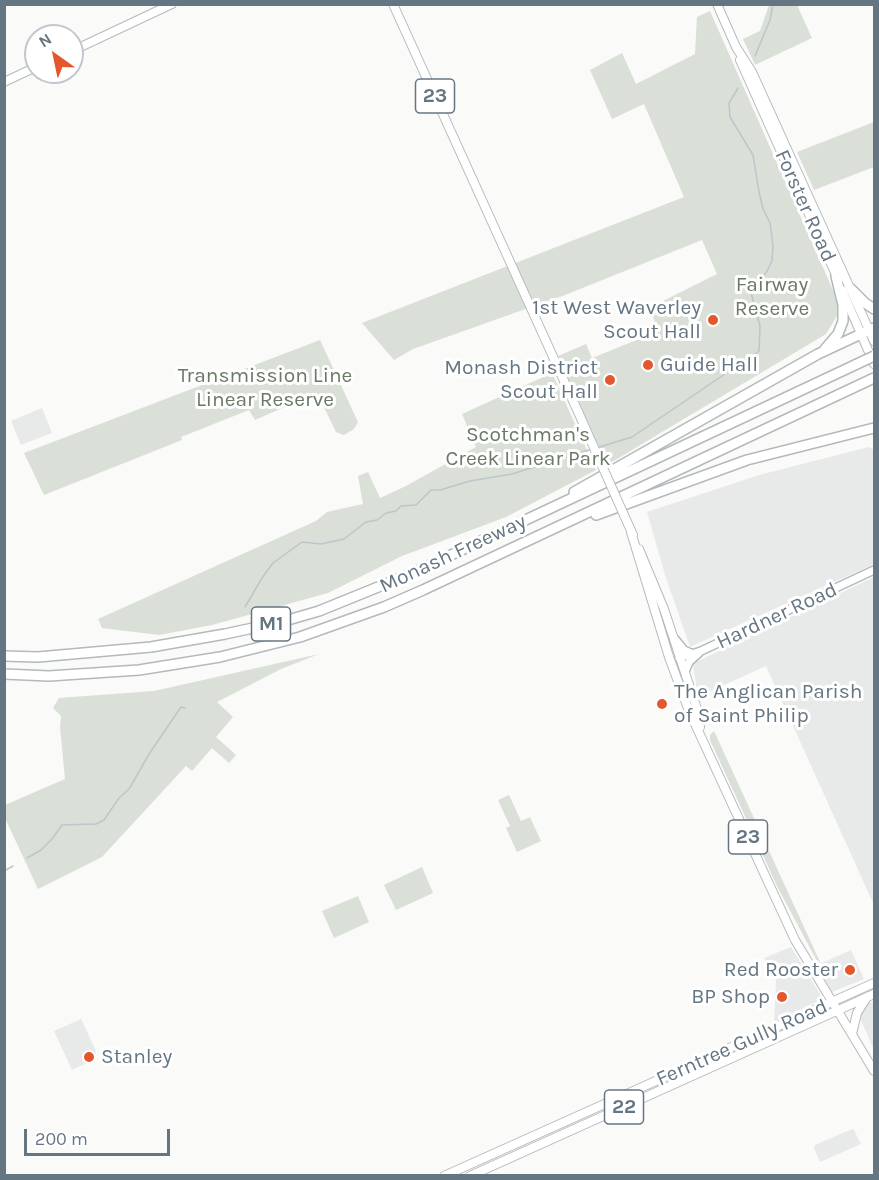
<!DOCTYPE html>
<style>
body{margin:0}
#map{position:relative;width:879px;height:1180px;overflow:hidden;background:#fafaf8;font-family:Karla,sans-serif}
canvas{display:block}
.frame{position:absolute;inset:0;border:6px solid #657683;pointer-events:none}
.north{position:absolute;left:24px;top:24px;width:60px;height:60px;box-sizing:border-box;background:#fff;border:2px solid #c1c8cd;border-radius:50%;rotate:327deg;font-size:16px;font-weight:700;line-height:24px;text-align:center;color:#657683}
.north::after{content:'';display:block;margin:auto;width:21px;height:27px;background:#e4572e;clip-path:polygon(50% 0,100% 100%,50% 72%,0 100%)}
.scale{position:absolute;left:24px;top:1129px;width:146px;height:27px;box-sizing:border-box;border:3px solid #657683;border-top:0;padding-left:8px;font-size:18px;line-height:21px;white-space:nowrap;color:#657683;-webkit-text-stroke:4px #fff;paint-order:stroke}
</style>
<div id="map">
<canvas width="879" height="1180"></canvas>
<div class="frame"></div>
<div class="north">N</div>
<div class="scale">200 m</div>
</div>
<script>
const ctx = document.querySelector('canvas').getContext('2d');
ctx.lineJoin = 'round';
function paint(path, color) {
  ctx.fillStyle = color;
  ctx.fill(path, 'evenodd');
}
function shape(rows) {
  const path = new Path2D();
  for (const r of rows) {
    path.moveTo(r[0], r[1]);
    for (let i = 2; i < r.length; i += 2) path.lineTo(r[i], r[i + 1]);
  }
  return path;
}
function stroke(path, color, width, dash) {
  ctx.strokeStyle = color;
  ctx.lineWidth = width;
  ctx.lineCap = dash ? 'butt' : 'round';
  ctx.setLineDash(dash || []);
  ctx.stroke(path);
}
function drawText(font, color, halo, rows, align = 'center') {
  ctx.font = font + ' Karla,sans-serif';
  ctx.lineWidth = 6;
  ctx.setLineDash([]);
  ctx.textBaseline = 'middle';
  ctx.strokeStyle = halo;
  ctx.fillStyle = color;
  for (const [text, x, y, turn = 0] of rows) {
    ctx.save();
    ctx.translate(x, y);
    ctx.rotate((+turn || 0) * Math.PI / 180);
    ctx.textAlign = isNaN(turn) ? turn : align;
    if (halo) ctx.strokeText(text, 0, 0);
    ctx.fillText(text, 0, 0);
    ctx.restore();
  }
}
paint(shape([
 [42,408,52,433,21,445,11,421],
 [869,447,874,450,874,564,690,647,665,575,647,512,759,475],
 [874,577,874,905,766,666,698,697,693,666,694,663],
 [791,947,823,999,774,1022,776,981,764,958],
 [851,950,864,979,832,992,817,965],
 [874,1001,874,1050,856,1009],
 [81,1019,96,1051,94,1060,72,1070,54,1031],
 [852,1129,854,1130,861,1144,820,1162,814,1148,815,1145]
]), '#e8e9e9');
paint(shape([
 [769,5,797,5,812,38,755,65,743,39,760,31],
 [710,11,836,297,838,307,837,316,826,334,607,465,558,356,586,344,592,358,659,331,649,308,717,274,702,240,565,295,413,349,394,360,362,323,684,197,644,104,612,119,590,70,622,53,636,84,695,54,697,17],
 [874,122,874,167,814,190,797,152],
 [320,340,358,422,354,429,344,435,336,432,317,393,255,420,249,410,181,437,182,440,44,495,24,453],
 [552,373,596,470,506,517,402,556,328,593,212,625,159,635,102,628,98,619,316,521,327,512,363,504,358,476,368,472,380,498,406,486,476,447,462,414],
 [319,654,281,669,217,702,233,717,216,737,236,755,229,763,212,748,192,771,186,766,102,857,38,889,5,818,5,805,65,779,60,727,61,716,53,708,59,698,154,691],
 [714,731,820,962,818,963,777,886,710,740,710,735],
 [509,795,521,821,530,817,541,841,517,852,506,828,510,826,498,800],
 [422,867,433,893,396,910,384,885],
 [358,896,369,922,334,938,322,911]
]), '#dadfd7');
stroke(shape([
 [755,56,770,20,773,4],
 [596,448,632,437,759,351,760,326,750,289,766,273,772,261,773,245,770,223,763,209,759,192,753,155,730,117,729,103,738,88],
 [245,607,262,578,273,563,302,542,321,544,344,539,366,522,377,520,386,513,396,511,401,506,416,505,431,490,440,490,470,481,512,474,592,449],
 [27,858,41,850,52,839,62,825,96,824,104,820,119,798,129,789,151,751,181,707,185,708],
 [4,871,13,866]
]), '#bbc7cb', 1.5);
const secondary = shape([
 [675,639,684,650,691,653],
 [679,658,701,651,874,570],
 [685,672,689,662,699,653]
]);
const primary = shape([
 [393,4,579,414],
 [717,4,736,47,752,72,874,341],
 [72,51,172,4],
 [740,60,838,279],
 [4,82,36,67],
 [842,290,874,364],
 [624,515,633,535],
 [631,532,669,657,689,711,795,940,874,1071],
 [639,549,664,609,698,712,700,727],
 [852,1034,857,1013,867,997],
 [444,1176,874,983],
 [470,1176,874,994]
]);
const highway = shape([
 [851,289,865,303,874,309],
 [825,349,838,334,843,321,843,305,836,276],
 [574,492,818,354,874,328],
 [596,515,747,460,874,428],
 [4,656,38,657,151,647,225,634,281,622,319,611,415,572,857,364],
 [4,674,49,676,139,670,220,657,300,637,384,607,423,590,874,378]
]);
stroke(secondary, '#b3babf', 10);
stroke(primary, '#b5babe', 10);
stroke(highway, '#b4b9bd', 12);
stroke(secondary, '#fff', 7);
stroke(primary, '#fff', 8);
stroke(highway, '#fff', 9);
const primaryBridge = shape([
 [579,414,624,515]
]);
const highwayBridge = shape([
 [857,364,874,356]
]);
stroke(primaryBridge, '#b5babe', 10, []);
stroke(highwayBridge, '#b4b9bd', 12, []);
stroke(primaryBridge, '#fff', 8);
stroke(highwayBridge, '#fff', 9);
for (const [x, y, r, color] of [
 [713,320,6,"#e4572e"],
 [648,365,6,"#e4572e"],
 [610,380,6,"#e4572e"],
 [662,704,6,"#e4572e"],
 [850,970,6,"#e4572e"],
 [782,997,6,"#e4572e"],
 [89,1057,6,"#e4572e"]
]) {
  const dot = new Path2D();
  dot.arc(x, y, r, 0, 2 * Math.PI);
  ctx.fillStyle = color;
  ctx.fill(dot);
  stroke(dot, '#fff', 2);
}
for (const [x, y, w] of [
 [435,96,39],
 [271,624,39],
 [748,837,39],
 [624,1107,39]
]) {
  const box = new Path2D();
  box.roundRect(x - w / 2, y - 17, w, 34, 4.5);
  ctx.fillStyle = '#fff';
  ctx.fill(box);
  stroke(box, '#657683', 1.5);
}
drawText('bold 20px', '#657683', null, [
 ["23",435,96],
 ["M1",271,624],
 ["23",748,837],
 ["22",624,1107]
]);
drawText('21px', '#657683', '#fff', [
 ["Forster Road",805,206,66],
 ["Monash Freeway",453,554,-25],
 ["Hardner Road",777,616,-25],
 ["Ferntree Gully Road",742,1043,-24]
]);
drawText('21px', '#687a64', '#fff', [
 ["Fairway",772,285],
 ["Reserve",772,309],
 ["Transmission Line",265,376],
 ["Linear Reserve",265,400],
 ["Scotchman's",528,435],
 ["Creek Linear Park",528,459]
]);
drawText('21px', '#657683', '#fff', [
 ["1st West Waverley",701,308],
 ["Scout Hall",701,332],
 ["Guide Hall",660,365,"left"],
 ["Monash District",598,368],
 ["Scout Hall",598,392],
 ["The Anglican Parish",674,692,"left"],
 ["of Saint Philip",674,716,"left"],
 ["Red Rooster",838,970],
 ["BP Shop",770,997],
 ["Stanley",101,1057,"left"]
], 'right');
</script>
